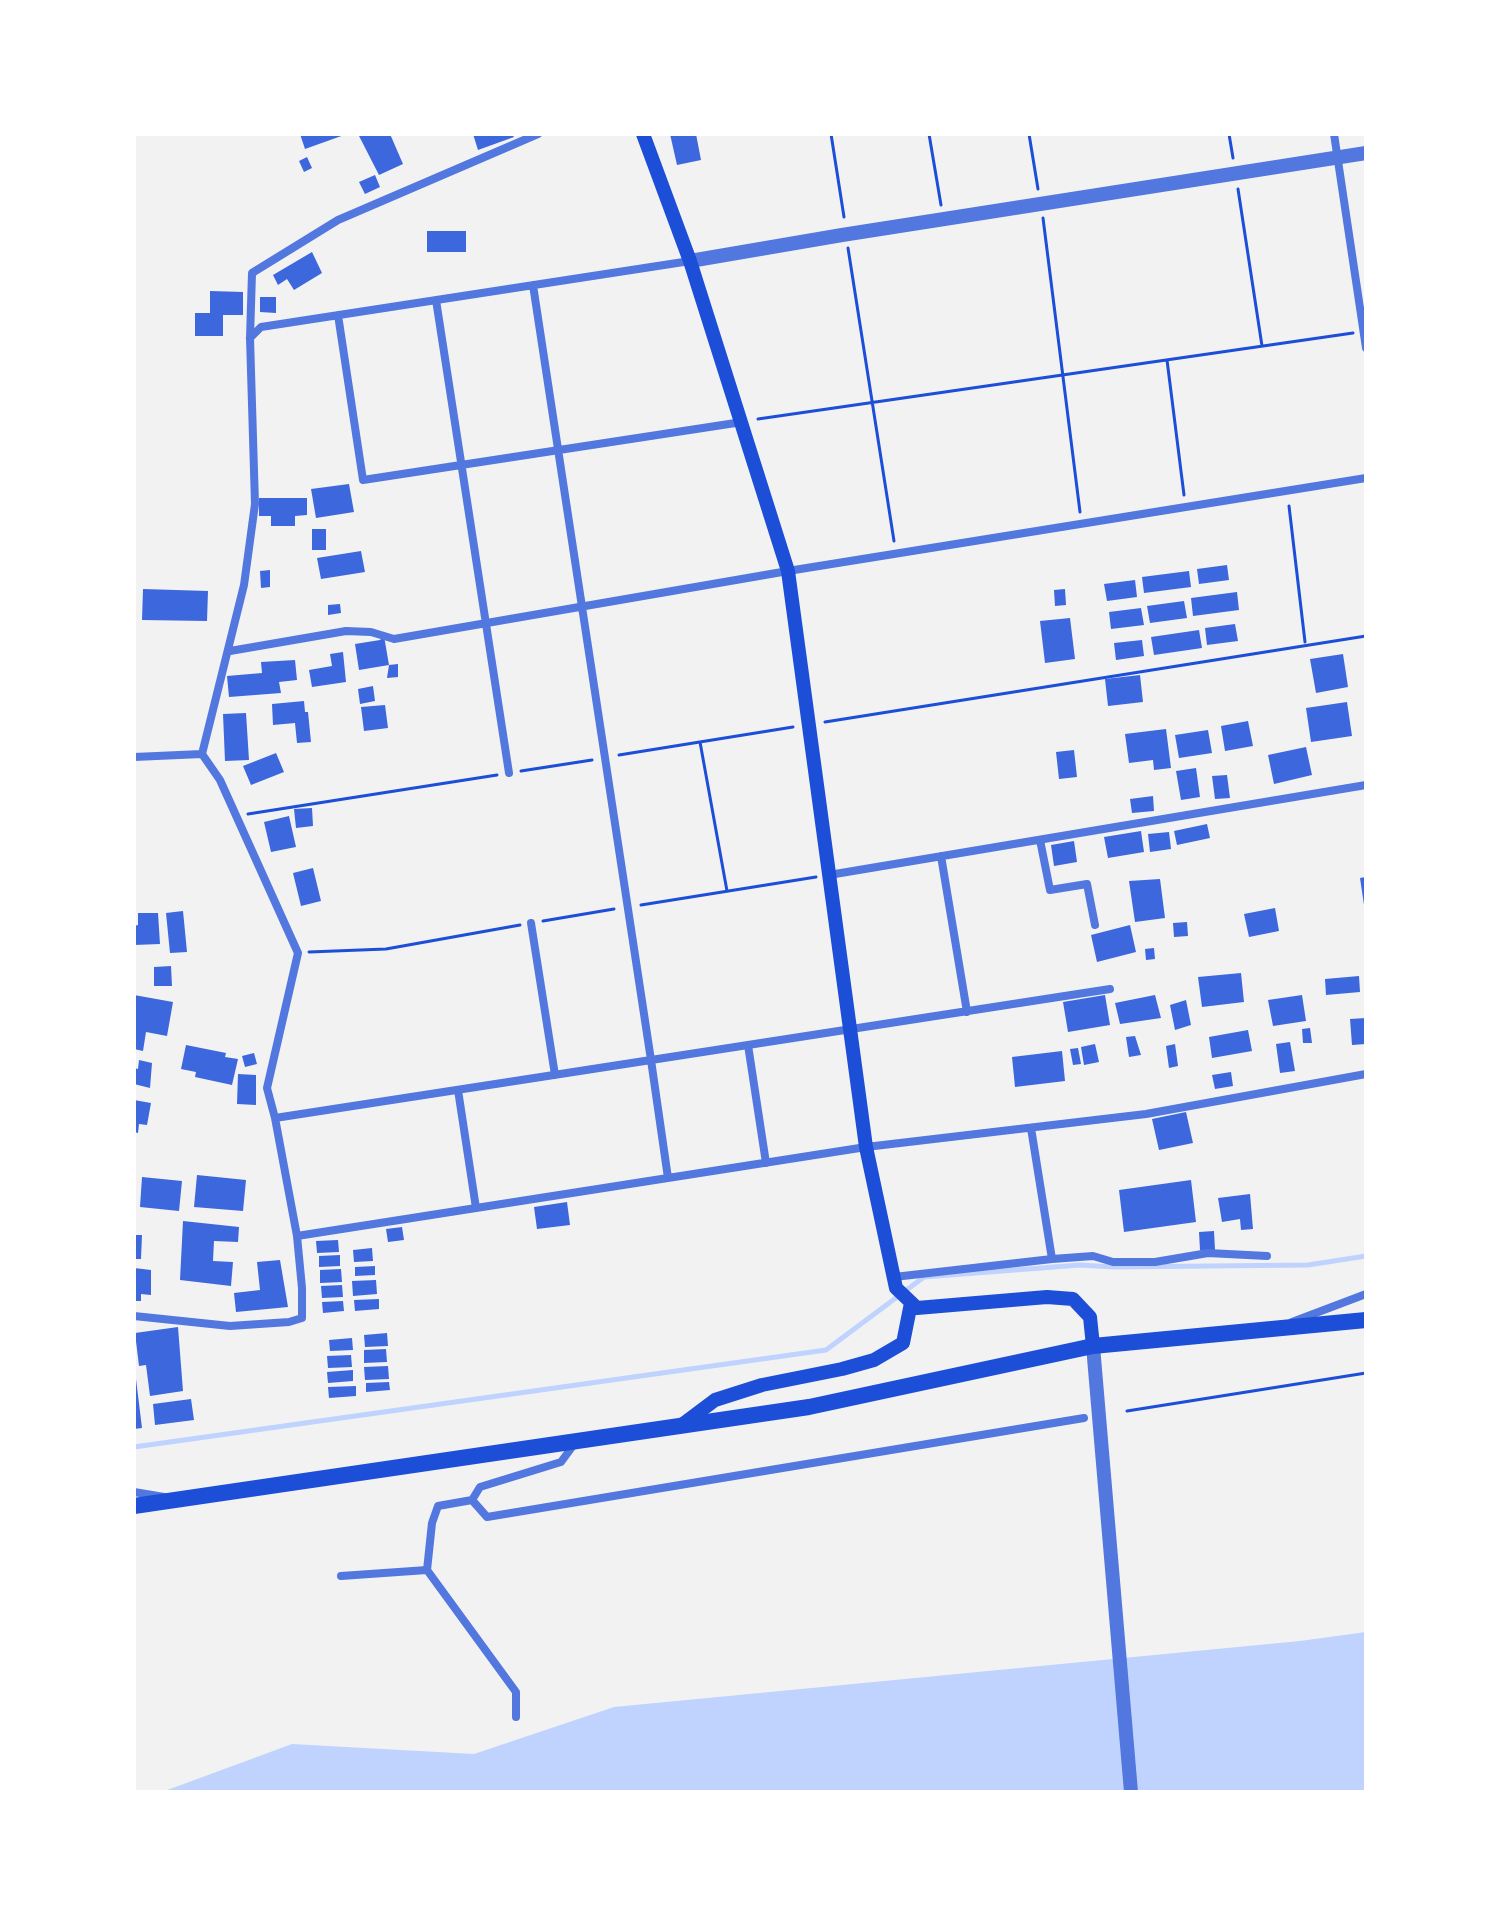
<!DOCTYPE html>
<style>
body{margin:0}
#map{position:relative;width:1500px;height:1926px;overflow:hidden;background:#f2f2f2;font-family:"Golos Text",sans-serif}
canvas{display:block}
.frame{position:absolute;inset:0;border:136px solid #fff;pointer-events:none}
</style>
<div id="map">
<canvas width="1500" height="1926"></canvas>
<div class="frame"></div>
</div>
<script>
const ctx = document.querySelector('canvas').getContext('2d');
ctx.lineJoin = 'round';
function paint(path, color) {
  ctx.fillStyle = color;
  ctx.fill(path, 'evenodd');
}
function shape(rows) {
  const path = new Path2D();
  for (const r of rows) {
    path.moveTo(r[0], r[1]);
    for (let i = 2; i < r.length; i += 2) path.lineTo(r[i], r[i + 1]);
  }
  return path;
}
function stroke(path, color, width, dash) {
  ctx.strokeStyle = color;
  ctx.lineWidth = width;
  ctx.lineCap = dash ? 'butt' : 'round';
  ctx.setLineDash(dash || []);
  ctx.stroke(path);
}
paint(shape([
 [1366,1632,1366,1792,162,1792,292,1744,474,1754,614,1707,1300,1641]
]), '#bfd3fe');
stroke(shape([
 [134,1447,826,1350,924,1277,1080,1265,1114,1267,1308,1265,1366,1256]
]), '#bfd3fe', 5);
paint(shape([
 [300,134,347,134,305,149],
 [358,134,390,134,403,164,379,175],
 [473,134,512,134,514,137,478,150],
 [670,134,696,134,701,160,677,165],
 [307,157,312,168,304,172,299,161],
 [375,175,380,187,365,194,359,182],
 [427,231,466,231,466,252,427,252],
 [312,252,322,273,294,290,287,279,278,285,273,275],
 [210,291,243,292,243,315,223,315,223,336,195,336,195,313,210,313],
 [260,297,276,297,276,313,260,312],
 [349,484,354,512,316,518,311,489],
 [259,498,307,498,307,515,295,516,295,526,271,526,271,516,259,516],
 [312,529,326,529,326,550,312,550],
 [361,551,365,572,321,579,317,558],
 [1227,565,1229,580,1199,584,1197,569],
 [270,570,270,587,261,588,260,571],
 [1189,571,1191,587,1144,593,1142,577],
 [1135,580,1137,597,1107,601,1104,584],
 [143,589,208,591,207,621,142,620],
 [1065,589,1066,605,1055,606,1054,590],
 [1237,592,1239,610,1193,616,1191,598],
 [1184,601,1187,618,1150,623,1147,606],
 [340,604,341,613,328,615,328,605],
 [1141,608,1144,625,1111,629,1109,612],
 [1070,618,1075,659,1045,663,1040,621],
 [1235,624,1238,641,1207,645,1205,628],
 [1199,630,1202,648,1154,655,1151,637],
 [384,636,389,665,359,670,355,644,380,640],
 [1142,640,1144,656,1116,660,1114,643],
 [343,652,346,682,312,687,309,670,332,666,330,654],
 [1343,654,1348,687,1316,693,1310,659],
 [295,660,297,680,279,682,281,693,229,697,227,676,262,673,261,662],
 [398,664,398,677,387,678,389,665],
 [1140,675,1143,702,1108,706,1105,679],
 [373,686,375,701,360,704,358,689],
 [304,701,305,712,308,712,311,742,297,743,295,723,273,725,272,704],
 [1347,702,1352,736,1311,742,1306,708],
 [385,705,388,728,364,731,361,707],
 [246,713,249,760,225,761,223,714],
 [1248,721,1253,746,1225,751,1221,726],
 [1166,729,1171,768,1154,770,1153,760,1129,763,1125,734],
 [1208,730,1212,753,1179,758,1175,735],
 [1306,747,1312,775,1274,784,1268,755],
 [1074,750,1077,777,1059,779,1056,752],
 [276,753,284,772,251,785,243,766],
 [1196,768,1200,797,1181,800,1176,771],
 [1227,775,1230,798,1215,799,1212,776],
 [1153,796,1154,811,1132,813,1130,799],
 [312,808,313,826,296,828,294,809],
 [289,816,296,847,271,852,264,822],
 [1207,824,1210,838,1177,845,1174,831],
 [1141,831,1144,852,1108,858,1104,837],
 [1169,832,1171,849,1150,852,1148,834],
 [1074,841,1077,862,1054,866,1051,845],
 [313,868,321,901,301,906,293,873],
 [1366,877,1366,905,1364,905,1360,878],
 [1160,879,1165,918,1135,922,1129,881],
 [1275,908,1279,931,1249,937,1244,914],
 [183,911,187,952,170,953,166,913],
 [138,913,158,913,160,944,134,945,134,926,138,925],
 [1187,922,1188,936,1174,937,1173,923],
 [1130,925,1136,952,1097,962,1091,935],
 [1154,948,1155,959,1146,960,1145,949],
 [171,966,172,986,154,986,154,967],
 [1241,973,1244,1002,1202,1007,1198,977],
 [1359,976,1360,992,1326,995,1325,979],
 [134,995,173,1002,167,1036,146,1032,143,1051,134,1049],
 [1105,995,1110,1025,1068,1032,1063,1002],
 [1155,995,1161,1018,1120,1024,1115,1003],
 [1302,995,1306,1021,1273,1026,1268,1000],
 [1186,1000,1191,1025,1175,1030,1170,1005],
 [1366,1018,1366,1044,1352,1045,1350,1019],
 [1310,1028,1312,1043,1303,1043,1302,1029],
 [1248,1030,1252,1051,1212,1058,1209,1037],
 [1135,1036,1141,1055,1129,1057,1126,1037],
 [1290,1042,1295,1071,1280,1073,1276,1044],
 [1095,1044,1099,1062,1084,1065,1081,1047],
 [1175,1044,1178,1066,1169,1068,1166,1046],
 [186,1045,226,1053,225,1057,238,1059,232,1085,195,1077,196,1072,181,1069],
 [1078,1048,1081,1064,1073,1065,1070,1049],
 [1062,1051,1065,1081,1015,1087,1012,1057],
 [254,1053,257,1064,245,1067,242,1056],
 [139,1060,152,1063,150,1088,134,1084,134,1068,138,1069],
 [1231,1072,1233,1086,1215,1089,1212,1075],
 [238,1074,256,1075,256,1105,237,1104],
 [134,1100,151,1103,147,1125,139,1124,138,1133,134,1132],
 [1186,1112,1193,1143,1159,1150,1152,1119],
 [197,1175,246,1180,243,1211,194,1207],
 [142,1177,182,1181,179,1211,140,1207],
 [1191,1180,1196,1222,1124,1232,1119,1190],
 [1250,1194,1253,1229,1241,1230,1240,1219,1222,1222,1218,1198],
 [567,1202,570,1225,537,1229,534,1207],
 [183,1221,239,1227,238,1242,214,1241,213,1261,233,1262,231,1286,180,1280],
 [402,1227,404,1240,388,1242,386,1229],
 [1214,1231,1215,1250,1200,1250,1199,1232],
 [134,1235,142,1235,141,1259,134,1259],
 [338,1240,339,1252,317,1253,316,1241],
 [372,1248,373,1261,354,1262,353,1250],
 [340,1255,340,1266,319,1267,319,1256],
 [280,1260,288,1307,236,1312,234,1293,260,1290,257,1262],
 [375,1266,375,1275,355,1276,355,1267],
 [134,1268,151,1270,151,1295,141,1294,141,1301,134,1301],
 [341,1269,342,1282,320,1283,320,1270],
 [376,1280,377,1294,353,1296,352,1281],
 [342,1285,343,1297,322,1298,321,1286],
 [379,1299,379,1309,355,1311,354,1300],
 [343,1301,344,1311,323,1313,322,1302],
 [178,1327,183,1391,150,1396,146,1365,139,1366,135,1333],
 [387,1333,388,1346,365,1347,364,1335],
 [352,1338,353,1350,330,1351,329,1340],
 [386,1349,387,1362,364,1363,364,1350],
 [351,1355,352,1367,328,1368,327,1356],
 [388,1366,389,1379,365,1380,364,1367],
 [353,1370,353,1381,328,1383,327,1372],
 [136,1379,142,1428,134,1429,134,1380],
 [389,1382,390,1390,366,1392,366,1383],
 [356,1386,356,1396,329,1398,328,1387],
 [191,1399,194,1420,155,1425,153,1404]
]), '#3d67dc');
stroke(shape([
 [831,134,844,217],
 [929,134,941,205],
 [1029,134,1038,189],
 [1229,134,1233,158],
 [1238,189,1262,346],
 [1043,218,1080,512],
 [848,248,894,541],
 [1167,360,1184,495],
 [758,419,1353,333],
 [1289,506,1305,642],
 [825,722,1366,636],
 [700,742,727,891],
 [619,755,793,727],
 [521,771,592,760],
 [248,814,497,775],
 [641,905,816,877],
 [543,921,614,909],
 [309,952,386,949,520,925],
 [1127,1411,1366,1373]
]), '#1d4ed8', 3);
stroke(shape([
 [1334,134,1366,348],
 [436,300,509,773],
 [338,315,363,480,742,422],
 [250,338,261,327,690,261],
 [230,651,346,631,371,632,394,639,788,571,1366,478],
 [134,757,202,754],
 [1040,840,1050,890,1087,884,1095,925],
 [941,856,967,1012],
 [829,875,1366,785],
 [531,923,555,1075],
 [748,1045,766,1163],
 [458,1090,476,1208],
 [275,1118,651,1060,533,285],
 [668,1178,651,1060,1110,989],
 [297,1236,866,1147,1146,1114,1366,1074],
 [1052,1259,1093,1256,1113,1262,1155,1262,1208,1253,1267,1256],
 [894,1277,1052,1259,1031,1128],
 [134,1316,230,1326,289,1322,302,1318,302,1288,297,1236,275,1118,267,1088,298,953,220,780,202,754,244,585,255,504,250,338,252,273,338,220,538,134],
 [1292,1322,1366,1294],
 [575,1443,561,1462,480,1487,472,1500,487,1517,1084,1418],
 [134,1492,164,1497],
 [427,1570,516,1692,516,1717],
 [341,1576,427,1570,432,1523,438,1506,472,1500]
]), '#5277de', 8);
stroke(shape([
 [690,261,842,235,1366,153],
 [1093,1346,1131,1792]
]), '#5277de', 14);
stroke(shape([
 [643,134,690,261,788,571,866,1147,896,1288,917,1308,1047,1297,1073,1299,1090,1317,1093,1346],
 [679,1427,715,1400,762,1385,842,1369,874,1360,903,1343,911,1303]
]), '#1d4ed8', 14);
stroke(shape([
 [134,1506,809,1407,1093,1346,1366,1320]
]), '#1d4ed8', 16);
</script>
